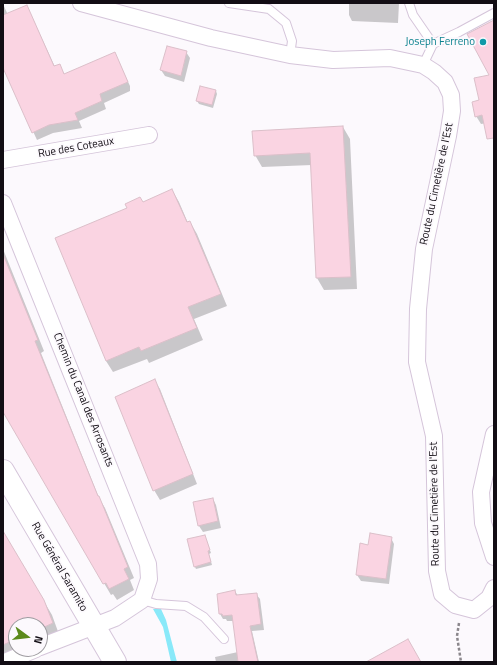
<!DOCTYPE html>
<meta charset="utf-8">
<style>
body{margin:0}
#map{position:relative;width:497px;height:665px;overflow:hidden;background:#fcf9fd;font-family:"Titillium Web",sans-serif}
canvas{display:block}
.frame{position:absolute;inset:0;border:4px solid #120d14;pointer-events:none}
.north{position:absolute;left:8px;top:617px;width:40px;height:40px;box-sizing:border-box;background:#fcf9fd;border:1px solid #9e9ba0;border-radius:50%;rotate:105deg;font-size:11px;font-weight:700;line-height:16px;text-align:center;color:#120d14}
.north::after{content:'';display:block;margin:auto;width:14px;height:18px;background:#5c8a1c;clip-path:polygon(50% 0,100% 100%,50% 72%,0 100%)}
</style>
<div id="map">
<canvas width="497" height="665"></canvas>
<div class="frame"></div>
<div class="north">N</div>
</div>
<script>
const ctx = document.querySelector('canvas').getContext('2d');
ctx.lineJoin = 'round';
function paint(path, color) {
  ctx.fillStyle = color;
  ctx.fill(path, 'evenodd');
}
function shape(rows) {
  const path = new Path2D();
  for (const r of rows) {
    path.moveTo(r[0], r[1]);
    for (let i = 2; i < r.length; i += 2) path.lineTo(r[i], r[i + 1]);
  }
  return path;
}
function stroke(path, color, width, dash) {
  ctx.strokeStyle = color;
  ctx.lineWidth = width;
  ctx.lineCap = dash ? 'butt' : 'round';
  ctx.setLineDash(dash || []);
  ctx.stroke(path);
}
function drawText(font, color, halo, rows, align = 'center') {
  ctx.font = font + ' "Titillium Web",sans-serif';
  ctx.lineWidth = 3.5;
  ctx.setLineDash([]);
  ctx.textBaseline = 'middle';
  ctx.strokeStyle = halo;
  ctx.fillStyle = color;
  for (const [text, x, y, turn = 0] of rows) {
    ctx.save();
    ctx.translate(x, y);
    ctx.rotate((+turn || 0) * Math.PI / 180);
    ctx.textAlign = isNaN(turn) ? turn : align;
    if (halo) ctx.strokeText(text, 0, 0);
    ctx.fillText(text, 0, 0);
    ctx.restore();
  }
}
paint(shape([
 [153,609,161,609,166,620,177,662,171,662,163,627]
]), '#89e9f9');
paint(shape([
 [349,3,399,3,398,23,352,21,349,15],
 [3,4,8,15,27,6,55,67,59,65,65,75,119,62,130,86,130,91,104,103,106,109,79,121,82,128,53,133,37,140,3,66],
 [494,21,494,122,481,124,476,116,480,101,490,76],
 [186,52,190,58,184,82,165,76,161,70],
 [216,91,217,94,213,108,199,104,197,101],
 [343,127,350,139,357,289,324,290,317,278,312,165,262,167,255,155],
 [172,190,179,202,188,223,190,222,197,234,227,306,194,319,203,340,149,363,147,359,113,372,106,361,142,203],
 [3,249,44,351,41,353,99,498,105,508,134,578,130,580,134,590,117,600,113,594,111,595,3,411],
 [154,380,160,389,197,484,160,500,154,490],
 [213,499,216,505,221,528,203,532,199,526,194,503],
 [3,532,52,615,60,637,40,646,40,625,16,625,16,649,3,662],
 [205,536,211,553,209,554,212,565,196,569,195,567],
 [391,538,394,544,389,584,361,581,357,575,369,546],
 [235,591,238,596,256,594,260,599,264,630,252,631,259,662,216,662,215,657,238,652,234,621,227,621,226,619,223,619,220,614]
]), '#0003');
const building = shape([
 [27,5,54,66,60,64,64,74,115,52,128,82,100,94,102,101,75,113,78,120,49,125,32,133,3,68,3,15,27,5],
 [494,20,494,138,487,139,482,115,475,117,472,102,479,100,474,78,489,75,467,34,494,20],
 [167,46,187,51,181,76,160,70,167,46],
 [200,86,216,90,212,105,196,101,200,86],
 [343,126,351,277,316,278,310,153,254,156,252,131,343,126],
 [172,189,187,222,190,221,221,294,188,307,197,328,141,351,139,347,106,361,55,238,127,208,125,204,140,197,143,202,172,189],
 [3,254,38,340,35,341,98,496,99,496,128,567,124,569,129,579,109,589,106,583,103,584,3,412,3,254],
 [155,379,193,474,153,491,115,397,155,379],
 [213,498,218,521,198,526,193,502,213,498],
 [3,531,44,600,53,623,40,629,40,625,16,625,16,639,3,645,3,531],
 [370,533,392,537,386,579,356,575,360,543,368,545,370,533],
 [205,535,210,550,208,551,211,562,194,567,187,539,205,535],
 [235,590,236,595,257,593,261,624,250,626,258,662,238,662,232,615,223,616,222,614,219,614,217,594,235,590],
 [408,639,421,662,366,662,408,639]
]);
paint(building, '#fad4e2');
stroke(building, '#dbbfc9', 1);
const lane = shape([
 [229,3,269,9,286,23,292,41,290,55],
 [409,3,413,15,433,44,423,65],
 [433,44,459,32,494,13],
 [142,600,156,604,186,606,204,617,224,639]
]);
const street = shape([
 [81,3,211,38,290,55,333,60,390,58,423,65,434,72,445,82,451,95,452,111,448,136,424,249,418,309,417,362,434,436,437,571,442,594,455,605,474,610,489,598,494,588],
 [3,160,149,135],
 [3,203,148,564,149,579,142,600,115,618,40,647],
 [494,434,481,492,483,523,494,557],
 [5,662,36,649]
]);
const secondary = shape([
 [3,471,115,662]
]);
stroke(lane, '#d5c5da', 10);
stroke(street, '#d5c5da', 18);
stroke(secondary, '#d5c5da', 24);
stroke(shape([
 [459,623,457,636,461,662]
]), '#8b878c', 2.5, [3, 2]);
stroke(lane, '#fff', 8);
stroke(street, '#fff', 16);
stroke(secondary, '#fff', 22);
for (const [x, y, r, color] of [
 [483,42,4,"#0f9aa8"]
]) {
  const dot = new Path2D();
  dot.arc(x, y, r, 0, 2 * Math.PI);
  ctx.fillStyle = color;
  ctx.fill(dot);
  stroke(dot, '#fcf9fd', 1.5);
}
drawText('11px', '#0d838f', '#fcf9fd', [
 ["Joseph Ferreno",475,42]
], 'right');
drawText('11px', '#120d14', '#fcf9fd', [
 ["Rue des Coteaux",76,148,-10],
 ["Route du Cimetière de l'Est",437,184,-78],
 ["Chemin du Canal des Arrosants",83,400,68],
 ["Route du Cimetière de l'Est",435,504,-91],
 ["Rue Général Saramito",59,567,60]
]);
</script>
